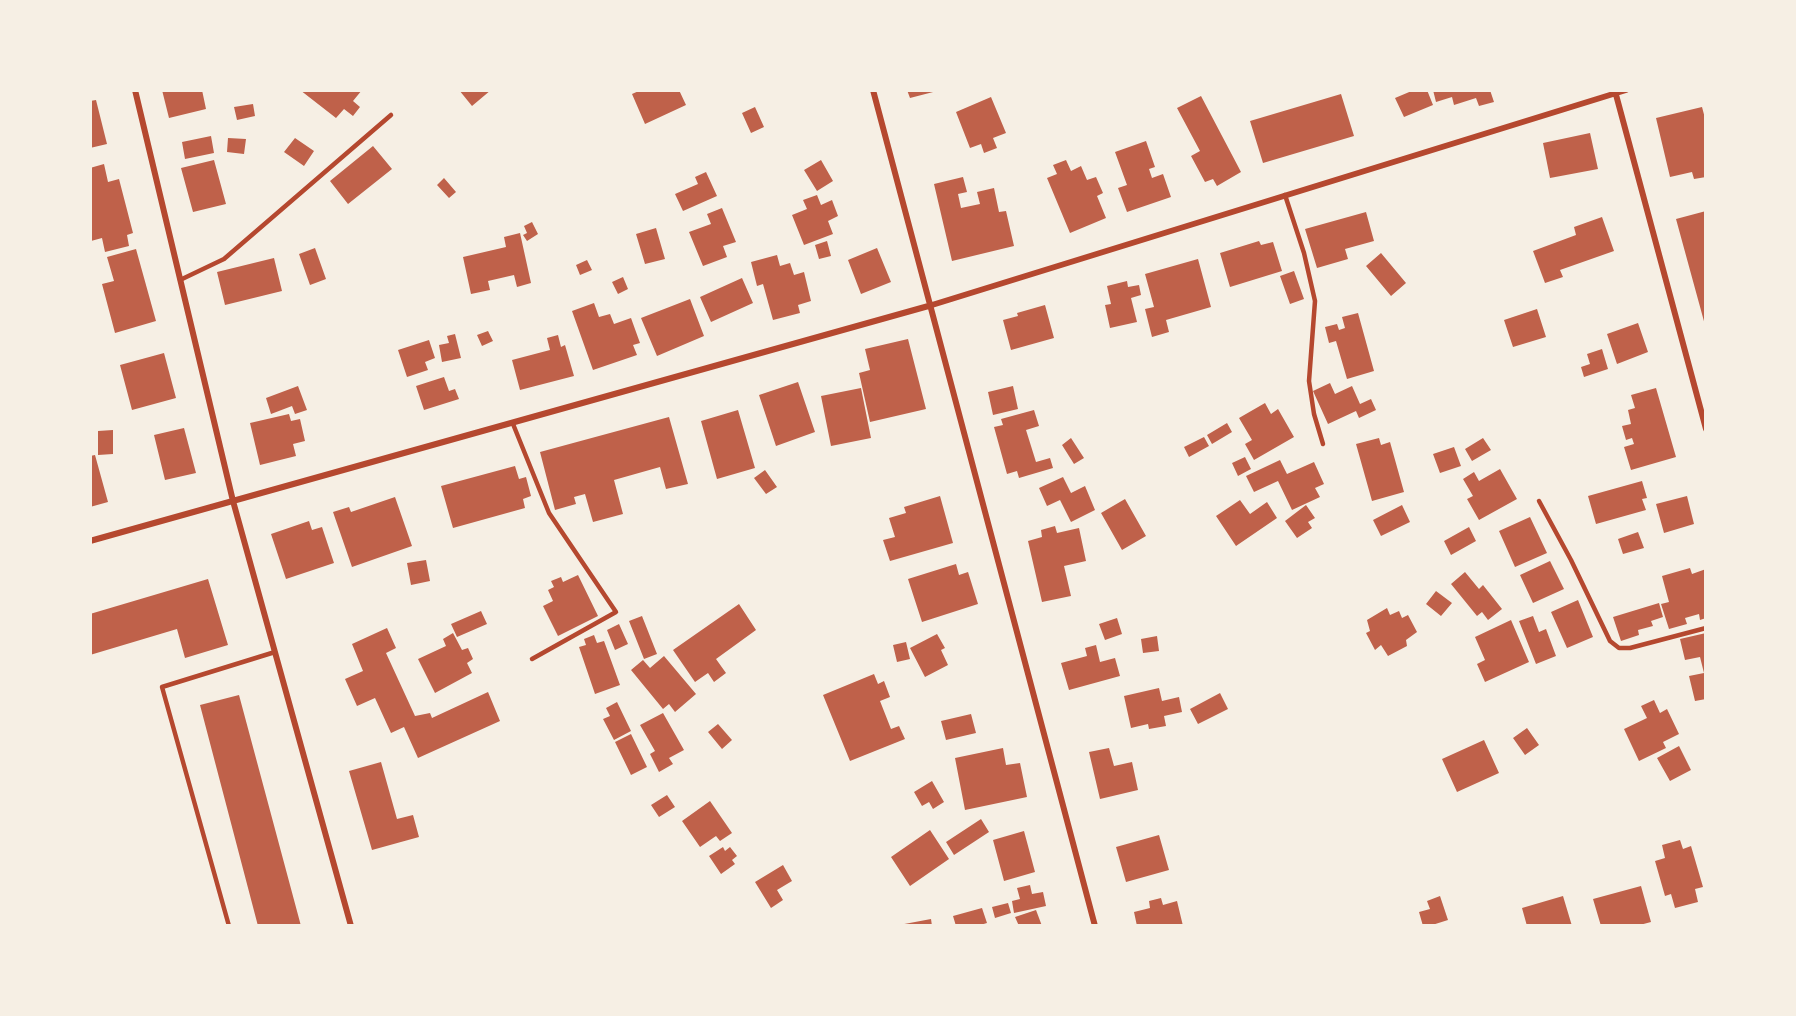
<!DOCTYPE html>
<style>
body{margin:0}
#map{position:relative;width:1796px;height:1016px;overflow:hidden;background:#f6efe4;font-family:"Work Sans",sans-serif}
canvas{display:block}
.frame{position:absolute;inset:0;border:92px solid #f6efe4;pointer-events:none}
</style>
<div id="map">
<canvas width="1796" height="1016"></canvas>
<div class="frame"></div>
</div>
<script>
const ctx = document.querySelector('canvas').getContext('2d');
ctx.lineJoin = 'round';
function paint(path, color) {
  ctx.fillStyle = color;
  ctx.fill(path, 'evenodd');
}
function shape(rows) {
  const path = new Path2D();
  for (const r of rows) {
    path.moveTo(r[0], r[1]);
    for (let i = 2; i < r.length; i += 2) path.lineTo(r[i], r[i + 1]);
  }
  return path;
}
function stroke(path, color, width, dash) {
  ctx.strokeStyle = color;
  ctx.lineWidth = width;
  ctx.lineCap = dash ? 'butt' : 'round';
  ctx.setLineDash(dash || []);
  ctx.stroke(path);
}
paint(shape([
 [162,90,202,90,206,109,169,118],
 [300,90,362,90,353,101,360,107,353,116,344,109,336,118],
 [459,90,491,90,472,106],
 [641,90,679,90,686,105,645,124,632,94],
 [907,90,937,90,937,91,910,98],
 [1414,90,1427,90,1433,105,1404,117,1395,98],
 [1433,90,1490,90,1494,102,1479,106,1476,98,1454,105,1452,97,1436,102],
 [1341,94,1354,136,1263,163,1250,121],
 [1201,96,1241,172,1217,186,1213,179,1205,182,1191,156,1200,151,1177,108],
 [991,97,1006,133,993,138,997,148,984,153,981,144,970,148,956,112],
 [96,100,107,144,90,148,90,101],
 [253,104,255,116,237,120,234,107],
 [755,107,764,127,751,133,742,113],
 [1702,107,1706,122,1706,177,1694,179,1692,172,1670,177,1656,118],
 [1590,133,1598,169,1550,178,1543,143],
 [211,136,214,153,185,159,182,142],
 [228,138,246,139,244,154,227,152],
 [295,138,314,151,304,166,284,152],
 [1146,141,1155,167,1149,169,1152,178,1163,174,1171,197,1127,212,1118,188,1127,185,1115,152],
 [373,146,392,169,348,204,330,181],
 [214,160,226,204,193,212,181,168],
 [821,160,833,181,817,191,804,170],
 [1066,160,1071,171,1081,166,1087,180,1096,177,1103,193,1097,196,1106,218,1070,233,1047,178,1057,174,1053,165],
 [104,164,108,182,119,179,133,233,127,235,129,246,105,252,102,238,91,241,90,239,90,168],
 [706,172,717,196,683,211,675,194,698,184,695,177],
 [963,177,967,192,958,194,961,208,980,204,977,192,994,188,999,212,1006,211,1014,246,952,261,934,184],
 [444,178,456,192,449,198,437,185],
 [817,195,821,205,832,200,838,216,828,221,833,234,804,245,792,215,807,209,803,200],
 [722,208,736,242,723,246,727,257,703,266,689,232,711,224,707,214],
 [1706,211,1706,325,1705,325,1676,219],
 [1366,212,1374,241,1345,249,1348,259,1317,268,1305,229],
 [1602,217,1614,251,1560,270,1563,277,1545,283,1533,251,1576,235,1574,227],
 [532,222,538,234,527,241,523,235,527,233,524,226],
 [656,228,665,259,645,264,636,234],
 [520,233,531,283,517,287,514,275,488,281,490,290,471,294,463,257,506,247,504,237],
 [827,241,831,256,819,259,815,245],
 [1259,241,1261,245,1273,242,1282,271,1230,287,1220,253],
 [315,248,326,279,310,285,299,254],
 [877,248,891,282,861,294,848,260],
 [136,249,156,321,115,333,102,284,114,281,107,257],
 [1381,253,1406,283,1391,296,1366,266],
 [777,255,780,266,790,263,794,275,804,272,811,301,798,305,800,313,773,320,763,284,757,286,751,262],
 [274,258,282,291,225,305,217,272],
 [1198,259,1211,307,1166,320,1169,332,1152,337,1145,309,1154,307,1145,274],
 [587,260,592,270,580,275,576,265],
 [1294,271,1304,299,1290,304,1280,276],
 [623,277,628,289,618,294,612,282],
 [742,278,753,303,711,322,700,297],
 [1127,281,1128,287,1139,285,1141,295,1131,298,1137,322,1110,328,1105,305,1111,304,1107,286],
 [690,299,704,336,657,356,641,318],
 [594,303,599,317,610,314,614,324,631,318,640,343,633,345,637,355,593,370,572,311],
 [1045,305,1054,338,1011,350,1003,320,1018,316,1017,313],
 [1537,309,1546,337,1513,347,1504,320],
 [1358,313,1374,371,1347,379,1336,341,1329,343,1325,327,1337,324,1339,330,1345,328,1342,317],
 [1638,323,1648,352,1617,364,1607,334],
 [488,331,493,341,482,346,477,335],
 [455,334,461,358,442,362,439,345,449,343,447,336],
 [558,335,561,347,565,345,574,376,520,390,512,360,550,350,547,338],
 [908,339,926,409,870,422,859,373,870,370,865,349],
 [429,340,435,358,425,362,428,370,407,377,398,350],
 [1602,349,1608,369,1584,377,1581,367,1590,364,1587,354],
 [164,353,176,398,132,410,120,365],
 [444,377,449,391,455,389,459,399,424,410,416,386],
 [798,382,815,432,776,446,759,395],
 [1330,383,1335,394,1352,386,1360,404,1371,399,1376,410,1359,418,1356,411,1328,424,1313,391],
 [298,386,307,410,295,414,292,406,271,414,266,398],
 [1013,386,1018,409,993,415,988,392],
 [861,388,871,438,831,446,821,396],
 [1656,388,1676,457,1631,470,1624,447,1634,444,1632,438,1626,440,1622,426,1631,424,1628,410,1635,408,1631,395],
 [1265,403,1271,414,1278,409,1294,437,1254,460,1245,444,1252,440,1239,418],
 [738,410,755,468,717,479,701,421],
 [1034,410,1039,426,1026,430,1036,462,1050,458,1053,468,1019,478,1017,471,1007,474,994,427,1003,425,1001,419],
 [289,414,291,421,300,419,305,441,293,444,296,456,260,465,250,423],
 [669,417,688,484,666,489,660,467,614,480,623,514,593,522,585,494,574,497,576,504,555,510,540,452],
 [1227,423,1232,432,1212,444,1207,435],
 [184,428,196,473,165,480,154,435],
 [113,430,113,454,98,455,98,431],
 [1204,437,1209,446,1189,457,1184,447],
 [1071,438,1084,458,1074,464,1062,445],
 [1379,438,1381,445,1390,442,1404,492,1372,501,1356,444],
 [1483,438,1491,450,1472,461,1465,449],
 [1454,447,1461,466,1440,473,1433,454],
 [95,455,108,502,90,507,90,456],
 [1245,457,1251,469,1238,476,1232,463],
 [1280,460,1287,474,1314,462,1324,484,1315,488,1320,497,1292,510,1278,481,1254,492,1246,476],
 [515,466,519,479,526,477,531,496,523,499,525,508,453,528,441,486],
 [1500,469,1517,499,1479,520,1467,499,1473,496,1463,479,1474,472,1479,481],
 [765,470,777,487,766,494,754,478],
 [1063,477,1071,493,1085,486,1095,510,1071,522,1060,500,1047,506,1039,488],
 [1642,481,1647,498,1642,499,1646,510,1596,524,1588,496],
 [940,496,953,543,890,561,883,540,895,537,889,518,906,513,904,507],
 [1687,496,1694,524,1664,533,1656,504],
 [395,497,412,546,352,567,333,512,349,507,351,512],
 [1125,499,1146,536,1122,550,1101,513],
 [1240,500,1250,514,1267,502,1277,518,1236,546,1216,516],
 [1306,505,1315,518,1308,522,1312,528,1297,538,1285,521],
 [1402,505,1410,522,1381,536,1373,520],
 [1530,517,1547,553,1515,567,1499,531],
 [309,521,312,530,322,527,334,563,286,579,271,534],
 [1055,526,1057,533,1079,528,1086,561,1064,566,1071,596,1042,602,1028,541,1042,537,1041,530],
 [1469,527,1476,541,1451,555,1444,541],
 [1638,532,1644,548,1623,554,1618,539],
 [426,560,430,581,411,585,407,563],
 [1550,561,1564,589,1533,603,1520,575],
 [956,564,959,575,968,572,978,604,922,622,908,579],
 [1690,568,1692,574,1706,569,1706,618,1700,620,1699,614,1685,618,1687,624,1669,629,1661,604,1669,602,1662,576],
 [1465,572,1479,589,1483,585,1502,609,1488,620,1482,612,1477,616,1451,584],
 [578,575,598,616,558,636,543,606,553,601,548,590,554,587,551,581,561,577,563,582],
 [208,579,228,645,185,658,177,629,90,655,90,614],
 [1436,591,1452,603,1441,616,1426,604],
 [1578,600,1593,637,1567,648,1551,612],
 [1659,603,1663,617,1651,621,1653,626,1638,630,1639,635,1621,641,1613,617],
 [739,604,756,630,716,659,726,673,714,682,708,673,695,682,673,650],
 [1387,608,1390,615,1399,611,1402,618,1408,615,1417,632,1406,640,1407,646,1388,656,1381,645,1375,650,1366,633,1370,631,1367,620],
 [481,611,487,624,457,637,451,624],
 [642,616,657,654,644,659,629,621],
 [1533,616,1539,632,1546,629,1556,656,1536,664,1519,621],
 [1117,618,1122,634,1105,640,1099,624],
 [1511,620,1529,662,1485,682,1477,664,1485,660,1475,637],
 [619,624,628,644,615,650,607,630],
 [387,628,396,648,386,653,415,716,430,713,432,718,488,692,500,721,418,758,404,727,391,733,375,698,357,706,345,679,363,671,352,644],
 [453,633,462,650,468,648,473,659,467,663,472,673,435,693,418,659,446,646,443,639],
 [1706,633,1706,699,1695,701,1689,676,1704,673,1700,657,1685,660,1680,639],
 [937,634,945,648,941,650,948,665,925,677,910,648],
 [594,635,597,643,604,641,620,685,595,694,579,647,586,645,584,639],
 [1157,636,1159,651,1143,653,1141,639],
 [906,642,910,659,897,662,893,645],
 [1096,645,1100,662,1115,658,1120,676,1069,690,1061,663,1087,656,1085,648],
 [664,656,696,694,675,712,669,704,663,709,631,670,643,660,650,668],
 [874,674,878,684,884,681,890,697,880,701,891,729,899,726,905,739,850,761,823,695],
 [1159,688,1162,701,1179,697,1182,712,1164,716,1166,726,1149,729,1148,724,1131,728,1124,696],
 [1220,693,1228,709,1198,724,1190,709],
 [239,695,301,926,258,926,200,705],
 [1654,700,1660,713,1667,709,1679,734,1663,742,1666,748,1639,761,1624,729,1647,718,1641,706],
 [617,702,631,731,614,740,603,719,610,716,606,708],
 [663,713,684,750,669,758,673,764,659,772,650,754,655,751,640,725],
 [971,714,976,733,946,740,941,721],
 [718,724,732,740,722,749,708,732],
 [1527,728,1539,745,1525,755,1513,738],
 [631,734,647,767,631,775,615,742],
 [1484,740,1499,773,1457,792,1442,759],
 [1679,746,1691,770,1670,781,1657,758],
 [1003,748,1006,765,1020,763,1027,797,965,810,955,758],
 [1109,748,1114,766,1132,762,1138,790,1100,799,1089,752],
 [381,762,397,819,413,815,419,837,372,850,349,771],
 [932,781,944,802,933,809,929,802,922,806,914,792],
 [667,795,675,807,659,817,651,805],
 [710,801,732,833,720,841,716,836,700,847,682,821],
 [981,819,989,832,954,855,946,842],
 [930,830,949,859,910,886,891,857],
 [1024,831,1035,872,1004,881,993,840],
 [1159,835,1169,870,1126,882,1116,847],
 [1680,840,1683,849,1691,846,1703,887,1695,889,1698,902,1675,908,1671,894,1665,896,1655,861,1665,858,1662,845],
 [723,847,725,851,730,847,737,856,732,860,735,864,721,874,709,856],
 [783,865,792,881,777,890,783,900,771,908,755,882],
 [1030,885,1032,894,1043,892,1046,906,1014,913,1012,901,1020,899,1017,888],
 [1641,886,1651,922,1636,926,1601,926,1593,899],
 [1440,896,1448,920,1429,926,1423,926,1419,912,1430,909,1427,901],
 [1563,896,1572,926,1527,926,1522,908],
 [1161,898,1163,905,1177,901,1183,926,1137,926,1134,912,1150,908,1149,901],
 [1008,903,1011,913,995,918,992,907],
 [982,908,987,923,977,926,956,926,953,916],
 [1036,910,1042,926,1019,926,1015,917],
 [931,919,932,926,900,926,899,925]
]), '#bf614a');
stroke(shape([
 [1285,195,1304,253,1315,301,1309,381,1314,414,1323,444],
 [180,280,224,259,391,115],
 [513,424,549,513,616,612,532,659],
 [1539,501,1571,560,1610,641,1619,648,1630,648,1706,628],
 [229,926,162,687,275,652]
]), '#b5482f', 4.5);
stroke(shape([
 [135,90,233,501,351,926],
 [873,90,1095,926],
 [1615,91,1706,429],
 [90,541,932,305,1626,90]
]), '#b5482f', 6);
</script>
